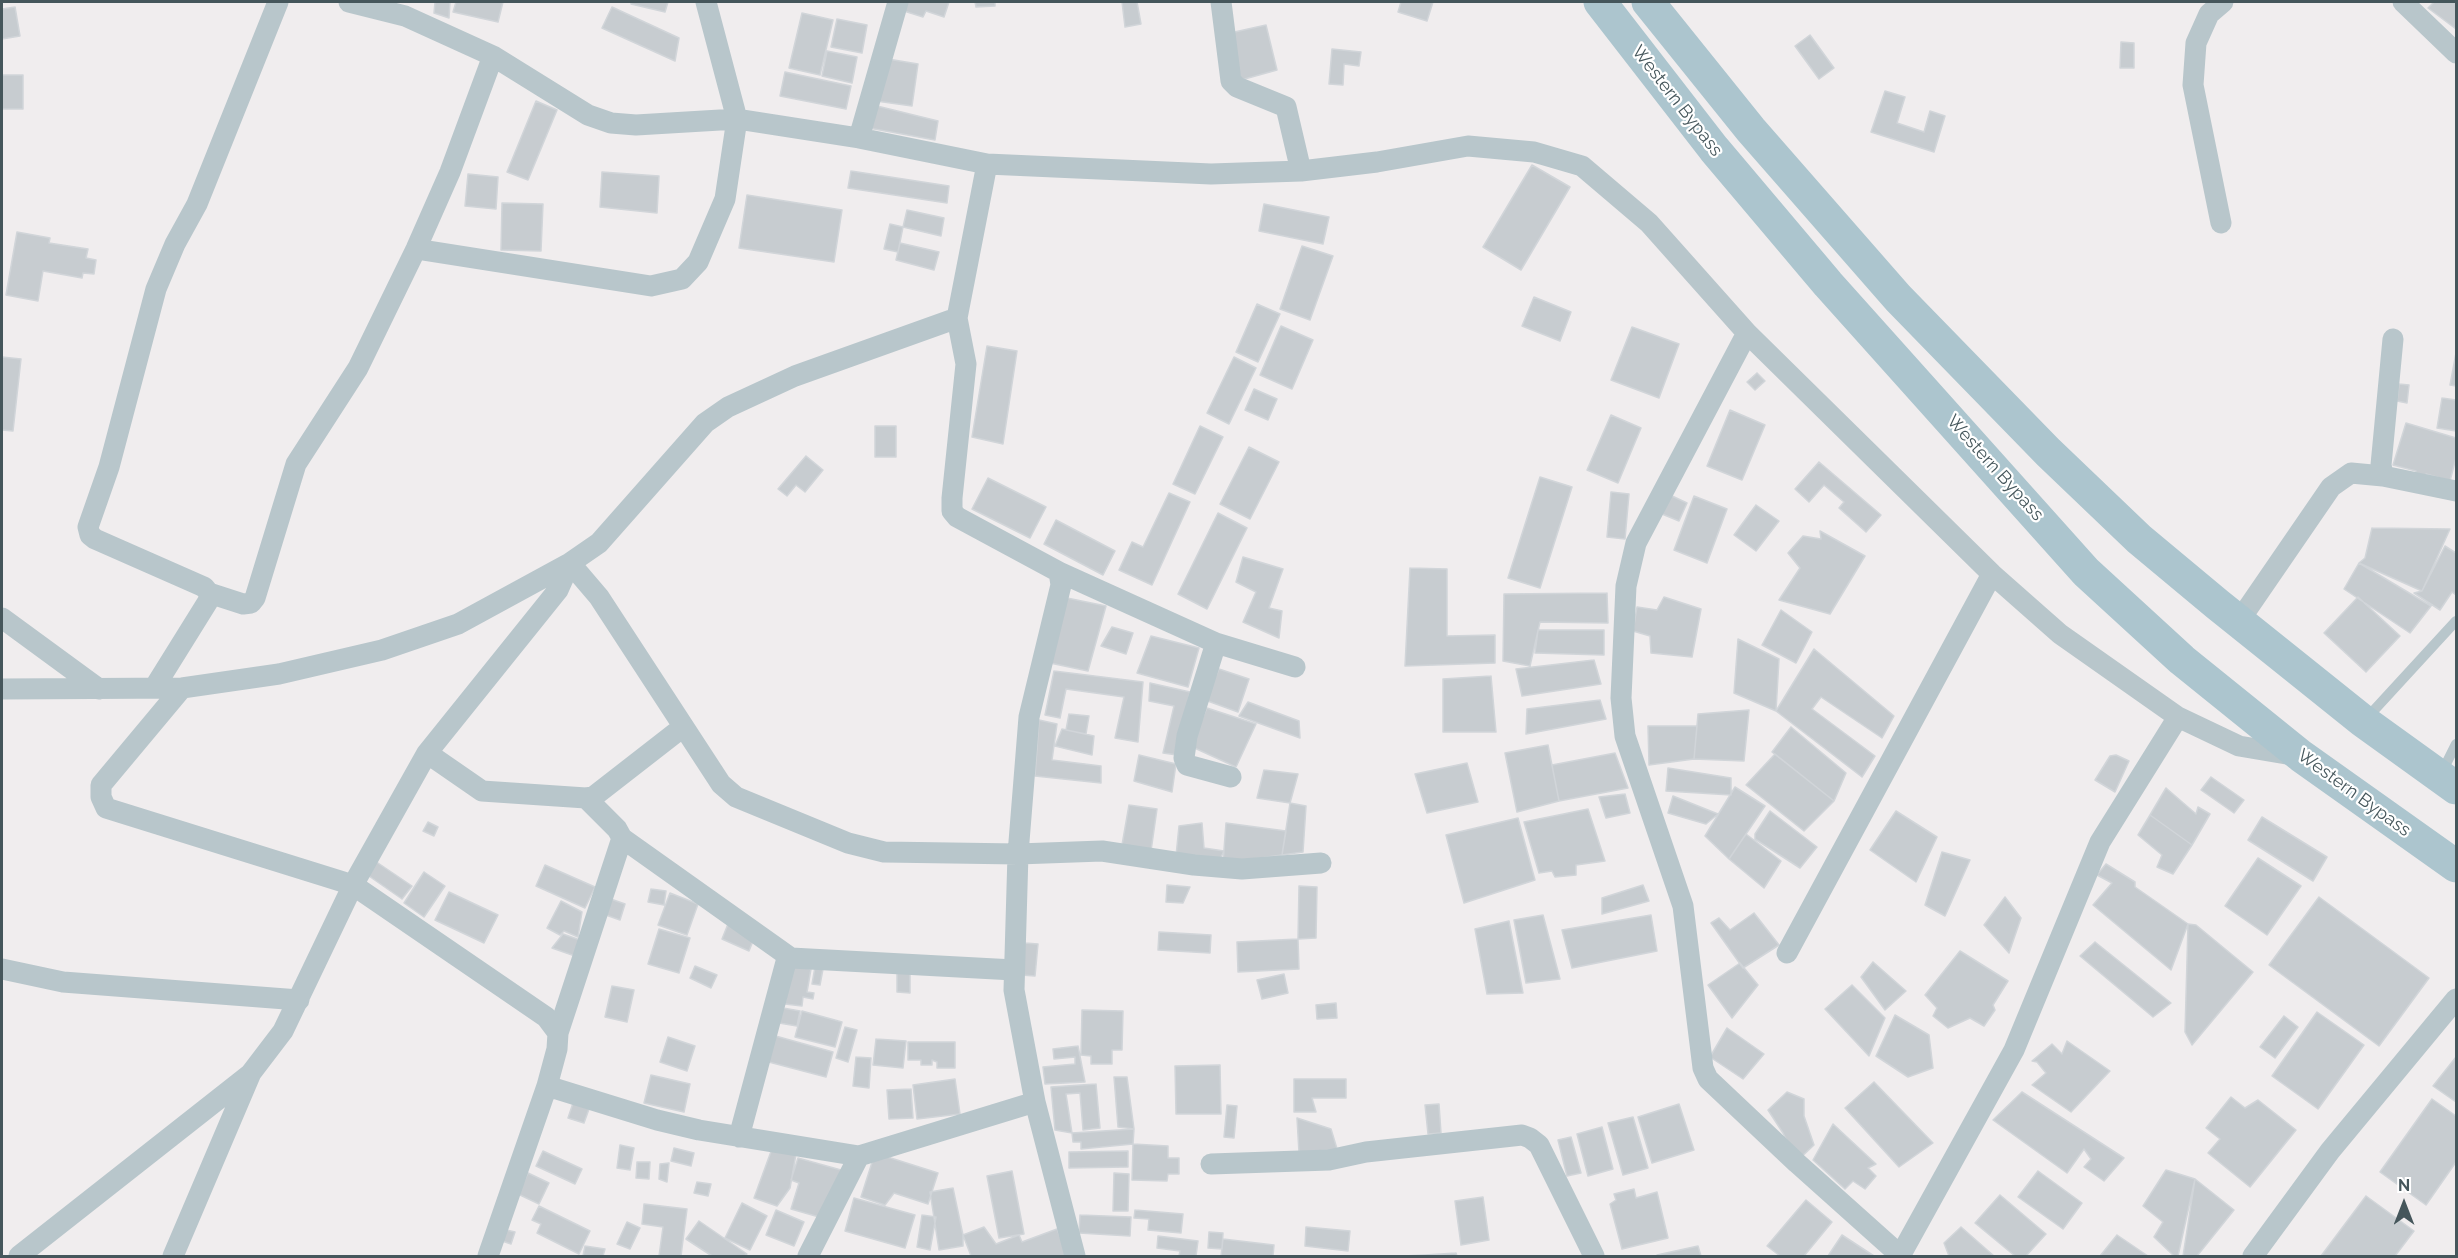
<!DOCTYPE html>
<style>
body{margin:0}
#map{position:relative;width:2458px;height:1258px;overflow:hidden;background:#f0edee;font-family:Raleway,sans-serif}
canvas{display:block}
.frame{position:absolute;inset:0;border:3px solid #45565b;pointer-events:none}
.north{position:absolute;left:2374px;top:1174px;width:60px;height:60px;-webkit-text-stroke:4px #fff;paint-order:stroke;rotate:0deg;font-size:16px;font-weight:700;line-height:24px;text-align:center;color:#45565b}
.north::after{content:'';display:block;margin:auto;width:21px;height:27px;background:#45565b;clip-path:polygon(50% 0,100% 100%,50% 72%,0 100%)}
</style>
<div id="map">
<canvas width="2458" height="1258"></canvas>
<div class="frame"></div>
<div class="north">N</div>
</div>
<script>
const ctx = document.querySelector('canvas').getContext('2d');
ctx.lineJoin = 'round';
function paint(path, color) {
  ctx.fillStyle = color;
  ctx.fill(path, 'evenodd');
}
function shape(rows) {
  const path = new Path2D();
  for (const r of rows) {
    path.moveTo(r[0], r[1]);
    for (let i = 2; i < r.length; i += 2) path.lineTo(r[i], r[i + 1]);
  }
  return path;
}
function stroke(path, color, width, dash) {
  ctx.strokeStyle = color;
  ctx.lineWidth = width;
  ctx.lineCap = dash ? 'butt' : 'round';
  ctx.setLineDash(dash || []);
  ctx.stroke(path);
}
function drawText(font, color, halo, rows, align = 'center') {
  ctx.font = font + ' Raleway,sans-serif';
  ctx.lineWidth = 4.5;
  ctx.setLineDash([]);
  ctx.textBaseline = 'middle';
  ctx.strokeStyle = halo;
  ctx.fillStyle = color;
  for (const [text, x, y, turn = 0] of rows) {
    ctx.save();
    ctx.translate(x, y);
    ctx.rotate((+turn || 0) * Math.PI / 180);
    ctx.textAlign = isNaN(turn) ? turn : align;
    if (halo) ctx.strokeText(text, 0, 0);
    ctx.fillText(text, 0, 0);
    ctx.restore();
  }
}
const building = shape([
 [435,2,450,2,449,18,434,13,435,2],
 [456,2,503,2,498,22,453,12,456,2],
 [631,2,668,2,665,12,631,4,631,2],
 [907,2,949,2,944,17,926,11,923,17,904,11,907,2],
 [975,2,995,2,995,6,976,7,975,2],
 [1122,2,1137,2,1141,24,1125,27,1122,2],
 [1401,2,1433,2,1427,21,1398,12,1401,2],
 [2434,2,2456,2,2456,29,2428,8,2434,2],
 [15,7,20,36,2,39,2,9,15,7],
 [612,7,679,38,675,61,602,28,612,7],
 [802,13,833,20,820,75,789,68,802,13],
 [837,19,867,25,862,53,831,47,837,19],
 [1266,25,1277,70,1241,80,1230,33,1266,25],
 [1810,35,1834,68,1819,79,1795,46,1810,35],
 [2121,42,2134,43,2134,68,2120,68,2121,42],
 [1332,49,1361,52,1359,66,1344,64,1343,85,1329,84,1332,49],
 [827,51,857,57,852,83,822,76,827,51],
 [882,58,918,64,912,106,876,101,882,58],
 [785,72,851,86,846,109,780,96,785,72],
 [2,75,23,75,23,109,2,109,2,75],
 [1885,91,1905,97,1897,123,1924,132,1930,111,1945,116,1934,152,1871,132,1885,91],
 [536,101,557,110,528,180,507,172,536,101],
 [873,105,938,121,935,140,869,128,873,105],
 [1532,165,1570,187,1521,270,1483,247,1532,165],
 [851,171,949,186,947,203,848,188,851,171],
 [602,172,659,176,657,213,600,207,602,172],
 [468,174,498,177,496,209,465,206,468,174],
 [747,195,842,210,834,262,739,248,747,195],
 [502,203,543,204,541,251,501,250,502,203],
 [1264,204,1329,217,1323,244,1259,231,1264,204],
 [907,210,944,218,941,236,903,227,907,210],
 [890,224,903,227,898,252,884,249,890,224],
 [17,232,50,238,49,243,88,249,86,258,96,260,94,274,83,273,82,278,43,271,38,301,6,295,17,232],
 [900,243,939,252,934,270,896,260,900,243],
 [1302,246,1333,256,1310,320,1280,309,1302,246],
 [1534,297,1571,312,1560,341,1522,326,1534,297],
 [1257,304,1280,314,1258,362,1236,352,1257,304],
 [1281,326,1313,340,1292,389,1260,375,1281,326],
 [1632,327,1679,344,1659,398,1611,380,1632,327],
 [987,346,1017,351,1003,444,972,437,987,346],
 [2456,353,2456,386,2450,385,2456,353],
 [2,357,21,359,13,431,2,430,2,357],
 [1234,357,1256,368,1229,424,1207,413,1234,357],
 [1757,373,1765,381,1755,390,1747,382,1757,373],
 [2399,384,2409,385,2407,403,2397,401,2399,384],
 [1254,389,1277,399,1268,420,1245,410,1254,389],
 [2442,398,2456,400,2456,431,2437,428,2442,398],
 [1730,410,1765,425,1742,480,1707,466,1730,410],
 [1611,415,1641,428,1618,483,1587,470,1611,415],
 [2406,423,2456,438,2456,458,2450,481,2426,474,2424,480,2414,477,2416,471,2393,465,2406,423],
 [875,426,896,426,896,457,875,457,875,426],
 [1200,426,1223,437,1195,494,1173,484,1200,426],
 [1249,447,1279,462,1250,519,1220,504,1249,447],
 [806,456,823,470,805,492,796,485,787,496,778,489,806,456],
 [1819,462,1881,515,1866,532,1839,508,1844,502,1824,485,1809,502,1795,489,1819,462],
 [1540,477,1572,487,1540,588,1508,578,1540,477],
 [988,478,1046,507,1030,538,972,509,988,478],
 [1611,492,1629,494,1625,539,1607,537,1611,492],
 [1169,493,1190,502,1152,585,1119,570,1132,542,1143,547,1169,493],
 [1670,495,1687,503,1679,521,1662,514,1670,495],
 [1694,496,1727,509,1707,563,1674,550,1694,496],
 [1756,505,1779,521,1756,551,1734,535,1756,505],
 [1218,513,1247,528,1207,609,1178,594,1218,513],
 [1056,520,1115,551,1103,575,1044,544,1056,520],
 [2372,528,2450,529,2422,591,2359,563,2365,558,2372,528],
 [1820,531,1865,556,1830,614,1779,600,1800,568,1788,553,1803,536,1821,539,1820,531],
 [2445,546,2456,553,2456,595,2452,592,2440,610,2414,593,2422,591,2445,546],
 [1243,557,1283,569,1269,608,1282,611,1279,638,1243,622,1256,592,1236,582,1243,557],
 [2359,563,2431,606,2410,633,2344,589,2359,563],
 [1410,568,1447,569,1447,636,1495,635,1495,663,1405,666,1410,568],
 [1607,593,1608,623,1540,622,1530,666,1503,661,1504,594,1607,593],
 [1664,597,1701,609,1692,657,1651,653,1650,636,1633,631,1637,607,1657,610,1664,597],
 [2358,597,2400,636,2366,672,2324,633,2358,597],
 [1067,598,1106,606,1088,671,1050,663,1067,598],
 [1781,610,1812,632,1796,663,1762,645,1781,610],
 [1112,627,1133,633,1126,654,1101,646,1112,627],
 [1538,630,1604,630,1604,655,1535,653,1538,630],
 [1151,636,1199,648,1188,687,1137,673,1151,636],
 [1738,639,1779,659,1776,711,1734,693,1738,639],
 [1814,649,1894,716,1882,738,1821,697,1812,709,1875,756,1862,777,1776,711,1814,649],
 [1594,660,1601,684,1522,696,1516,669,1594,660],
 [1219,669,1249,679,1238,712,1205,700,1219,669],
 [1054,671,1143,682,1138,742,1115,738,1124,697,1066,689,1060,718,1045,715,1054,671],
 [1491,676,1496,732,1443,732,1443,679,1491,676],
 [1150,683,1190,692,1177,755,1163,753,1174,706,1149,701,1150,683],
 [1600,700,1606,719,1526,734,1527,709,1600,700],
 [1248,702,1299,721,1300,738,1239,716,1248,702],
 [1207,708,1256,724,1236,767,1188,745,1192,741,1207,708],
 [1749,710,1744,761,1694,759,1698,714,1749,710],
 [1069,714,1089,716,1086,734,1066,730,1069,714],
 [1039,720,1057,724,1052,760,1101,766,1101,783,1035,776,1039,720],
 [1648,726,1697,726,1694,759,1649,765,1648,726],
 [1791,727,1846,773,1834,801,1772,752,1791,727],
 [1062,729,1094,736,1092,755,1055,746,1062,729],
 [1548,745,1559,801,1517,812,1505,753,1548,745],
 [1615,753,1628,788,1559,801,1552,765,1615,753],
 [1775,754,1834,801,1804,831,1746,785,1775,754],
 [1139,755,1176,764,1172,792,1134,781,1139,755],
 [2116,755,2129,761,2115,792,2095,780,2110,756,2116,755],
 [1467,763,1478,802,1427,813,1415,774,1467,763],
 [1668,768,1731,778,1731,795,1666,791,1668,768],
 [1264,770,1298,774,1290,803,1257,798,1264,770],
 [2211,777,2244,800,2234,813,2201,790,2211,777],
 [1735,787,1765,806,1729,859,1705,836,1735,787],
 [2166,788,2196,814,2198,807,2210,814,2192,845,2150,815,2166,788],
 [1625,794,1630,813,1606,818,1599,797,1625,794],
 [1673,796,1718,814,1706,824,1668,813,1673,796],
 [1290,803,1306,806,1303,852,1282,855,1290,803],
 [1129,805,1157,809,1151,851,1122,845,1129,805],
 [1588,809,1605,861,1576,865,1576,875,1555,877,1552,871,1539,873,1524,822,1588,809],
 [1770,811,1817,847,1800,868,1755,839,1755,834,1770,811],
 [1896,811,1937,837,1916,882,1870,850,1896,811],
 [2150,815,2192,845,2173,874,2157,867,2162,855,2138,835,2150,815],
 [2262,817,2327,857,2313,881,2248,840,2262,817],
 [1518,818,1535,880,1464,903,1446,835,1518,818],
 [428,822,438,827,434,836,423,831,428,822],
 [1202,823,1204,848,1224,851,1218,863,1176,856,1179,826,1202,823],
 [1226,823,1286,831,1282,855,1223,863,1226,823],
 [1746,834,1781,861,1764,888,1729,859,1746,834],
 [1942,852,1970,860,1945,916,1925,905,1942,852],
 [2258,858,2301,886,2267,935,2225,906,2258,858],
 [375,861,412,886,402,899,366,874,375,861],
 [2106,864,2135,882,2135,887,2188,924,2171,970,2093,905,2112,883,2097,875,2106,864],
 [545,865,595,887,585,908,536,886,545,865],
 [424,872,445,886,424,917,404,903,424,872],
 [1167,885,1190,887,1183,903,1166,902,1167,885],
 [1643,885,1649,901,1602,914,1602,898,1643,885],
 [1299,886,1317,887,1316,938,1298,939,1299,886],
 [651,889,666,891,664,905,648,902,651,889],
 [449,892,498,915,484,943,435,920,449,892],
 [670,893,698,904,687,935,658,925,670,893],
 [2005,897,2021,918,2009,953,1984,925,2005,897],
 [2319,897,2429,978,2379,1046,2269,965,2319,897],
 [608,898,625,904,620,920,603,914,608,898],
 [561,901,582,912,578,937,564,931,560,935,547,928,561,901],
 [1754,913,1779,945,1743,968,1711,923,1719,918,1730,930,1754,913],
 [1543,915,1560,979,1526,983,1514,920,1543,915],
 [1651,915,1657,951,1572,968,1562,930,1651,915],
 [1509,921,1523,993,1487,994,1475,929,1509,921],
 [728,924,755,936,749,951,722,939,728,924],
 [2188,924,2196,925,2253,972,2192,1045,2185,1032,2188,924],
 [659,929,690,938,679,973,648,964,659,929],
 [1159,932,1211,935,1210,953,1158,950,1159,932],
 [563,934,580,940,575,956,552,948,563,934],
 [1298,939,1299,969,1238,972,1237,942,1298,939],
 [2095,942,2171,1003,2153,1017,2080,956,2095,942],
 [1025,943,1038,944,1035,976,1021,975,1025,943],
 [1960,951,2008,981,1993,1005,1995,1010,1984,1026,1970,1018,1948,1028,1933,1016,1937,1008,1925,995,1960,951],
 [1873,962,1906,991,1885,1010,1861,977,1873,962],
 [1740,963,1758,985,1732,1018,1708,985,1740,963],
 [695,966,717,975,711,988,690,978,695,966],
 [791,966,811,969,807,992,814,993,813,999,803,997,802,1006,785,1004,791,966],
 [815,967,823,969,820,985,812,984,815,967],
 [897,970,910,970,910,993,897,992,897,970],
 [1284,974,1288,993,1262,999,1257,980,1284,974],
 [1852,985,1885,1018,1869,1056,1825,1009,1852,985],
 [612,986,634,990,627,1022,605,1017,612,986],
 [1336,1003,1337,1018,1317,1019,1316,1005,1336,1003],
 [783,1008,800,1011,797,1026,779,1023,783,1008],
 [1082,1010,1123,1011,1122,1050,1112,1050,1112,1064,1091,1064,1091,1056,1081,1055,1082,1010],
 [802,1011,842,1022,835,1047,795,1037,802,1011],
 [2317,1012,2364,1045,2318,1109,2272,1076,2317,1012],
 [1895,1015,1929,1035,1933,1068,1908,1077,1876,1056,1895,1015],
 [2284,1016,2298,1027,2275,1058,2260,1047,2284,1016],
 [845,1027,857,1030,848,1062,836,1058,845,1027],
 [1727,1028,1764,1054,1743,1079,1710,1057,1727,1028],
 [772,1035,833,1052,826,1077,765,1061,772,1035],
 [668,1037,695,1046,687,1071,660,1062,668,1037],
 [876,1039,906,1041,903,1068,873,1065,876,1039],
 [2067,1041,2110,1071,2071,1112,2032,1085,2046,1073,2037,1062,2032,1061,2052,1044,2062,1054,2067,1041],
 [908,1042,955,1042,955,1068,937,1068,937,1062,932,1060,932,1065,921,1065,921,1060,908,1060,908,1042],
 [1078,1046,1085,1082,1045,1084,1043,1067,1075,1064,1075,1057,1054,1059,1053,1049,1078,1046],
 [856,1057,871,1058,869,1088,853,1086,856,1057],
 [2456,1057,2456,1102,2433,1086,2456,1057],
 [1220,1065,1221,1114,1176,1114,1175,1066,1220,1065],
 [651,1075,690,1084,684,1112,644,1103,651,1075],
 [1114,1077,1127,1077,1134,1129,1118,1127,1114,1077],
 [955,1079,960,1114,917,1119,913,1085,955,1079],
 [1294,1079,1346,1079,1346,1098,1312,1098,1316,1112,1294,1112,1294,1079],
 [1874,1082,1933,1143,1899,1167,1845,1108,1874,1082],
 [1096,1084,1100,1128,1083,1130,1080,1093,1066,1094,1072,1133,1055,1130,1051,1087,1096,1084],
 [911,1089,913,1118,889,1119,887,1090,911,1089],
 [1787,1092,1804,1099,1804,1116,1814,1145,1797,1161,1783,1133,1768,1110,1787,1092],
 [2022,1092,2124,1158,2104,1181,2084,1167,2091,1159,2084,1149,2067,1173,1993,1120,2022,1092],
 [2231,1097,2245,1108,2258,1100,2296,1130,2250,1187,2208,1153,2220,1139,2206,1128,2231,1097],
 [2432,1099,2456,1116,2456,1162,2426,1205,2380,1172,2432,1099],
 [573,1103,589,1109,584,1123,568,1118,573,1103],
 [1439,1104,1441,1133,1428,1134,1425,1105,1439,1104],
 [1679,1104,1694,1150,1652,1163,1638,1117,1679,1104],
 [1227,1105,1237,1106,1234,1138,1224,1137,1227,1105],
 [1633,1117,1648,1168,1623,1175,1608,1123,1633,1117],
 [1297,1118,1331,1129,1338,1152,1299,1153,1297,1118],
 [1833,1124,1876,1164,1868,1168,1876,1176,1865,1189,1853,1181,1845,1189,1813,1160,1833,1124],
 [1602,1127,1613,1169,1588,1176,1577,1134,1602,1127],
 [1134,1129,1133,1144,1081,1149,1081,1142,1073,1142,1072,1133,1134,1129],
 [1571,1137,1581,1173,1567,1176,1558,1140,1571,1137],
 [1133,1144,1168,1146,1168,1158,1179,1158,1179,1174,1168,1174,1167,1181,1132,1180,1133,1144],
 [620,1145,634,1148,630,1170,617,1168,620,1145],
 [773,1146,796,1154,790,1188,777,1206,754,1198,773,1146],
 [674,1148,694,1153,691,1166,671,1161,674,1148],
 [543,1151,582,1169,575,1184,536,1166,543,1151],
 [1128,1151,1128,1167,1069,1168,1069,1152,1128,1151],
 [875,1153,938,1173,928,1204,894,1193,885,1205,861,1197,875,1153],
 [798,1158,841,1170,826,1219,791,1209,799,1183,791,1180,798,1158],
 [637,1162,650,1162,649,1179,636,1178,637,1162],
 [669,1163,667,1182,659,1179,660,1164,669,1163],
 [2166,1170,2195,1179,2178,1256,2174,1256,2154,1237,2163,1222,2143,1206,2166,1170],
 [1012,1171,1024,1234,999,1238,987,1176,1012,1171],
 [2038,1171,2082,1203,2063,1229,2018,1197,2038,1171],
 [528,1173,549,1183,539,1204,518,1194,528,1173],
 [1114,1173,1129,1174,1128,1211,1113,1211,1114,1173],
 [2195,1179,2234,1210,2197,1256,2183,1256,2195,1179],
 [697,1182,711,1184,708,1196,694,1193,697,1182],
 [953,1188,963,1235,963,1246,939,1250,930,1192,953,1188],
 [1634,1189,1636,1198,1657,1192,1668,1238,1622,1249,1610,1204,1616,1200,1614,1194,1634,1189],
 [2000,1195,2046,1234,2026,1256,2015,1256,1975,1223,2000,1195],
 [2366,1196,2414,1231,2395,1256,2321,1256,2366,1196],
 [1483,1197,1489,1240,1461,1245,1455,1201,1483,1197],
 [854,1198,915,1215,905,1248,845,1231,854,1198],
 [1806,1200,1832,1222,1804,1256,1780,1256,1767,1246,1806,1200],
 [742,1203,767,1216,750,1250,725,1238,742,1203],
 [644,1204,687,1209,681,1256,659,1256,663,1227,642,1224,644,1204],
 [539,1206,590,1231,579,1254,537,1233,541,1224,532,1220,539,1206],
 [776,1210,804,1222,794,1246,766,1235,776,1210],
 [1135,1210,1183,1214,1181,1233,1148,1230,1149,1219,1134,1218,1135,1210],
 [922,1215,936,1217,930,1250,917,1247,922,1215],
 [1080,1215,1131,1217,1130,1236,1079,1233,1080,1215],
 [699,1221,747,1254,744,1256,712,1256,686,1239,699,1221],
 [627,1222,640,1228,630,1249,617,1244,627,1222],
 [984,1227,996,1244,1019,1235,1022,1242,1057,1229,1068,1256,971,1256,963,1235,984,1227],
 [1306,1227,1350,1231,1348,1251,1305,1246,1306,1227],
 [1961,1227,1994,1256,1949,1256,1944,1243,1961,1227],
 [502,1229,515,1232,511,1244,499,1240,502,1229],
 [1209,1232,1223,1233,1222,1249,1208,1248,1209,1232],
 [1842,1235,1874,1256,1828,1256,1842,1235],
 [2117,1235,2148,1256,2100,1256,2117,1235],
 [1158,1236,1198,1241,1196,1256,1179,1256,1180,1251,1157,1248,1158,1236],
 [1223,1239,1274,1245,1273,1256,1221,1256,1223,1239],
 [585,1246,605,1249,603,1256,583,1256,585,1246],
 [1698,1246,1701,1256,1657,1256,1657,1255,1698,1246],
 [1456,1253,1457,1256,1403,1256,1425,1255,1456,1253]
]);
paint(building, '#c7ccd0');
stroke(building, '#d1d5d9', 1.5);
stroke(shape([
 [2365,720,2456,621],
 [2441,774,2456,744]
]), '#b8c6cb', 10);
stroke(shape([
 [278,2,197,204,175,244,156,289,109,467,88,527,90,535,95,539,204,587,209,593,243,604,251,603,255,598,296,464,358,368,416,249,450,172,493,56],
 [349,2,405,16,493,56,588,115,611,123,636,125,737,119,859,138,987,164,1211,174,1301,171,1377,162,1468,146,1534,152,1582,166,1649,223,1747,333,1992,574,2060,634,2178,717,2239,746,2298,756],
 [1221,2,1231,81,1237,87,1286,107,1301,171],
 [2403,2,2456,53],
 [859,138,898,2],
 [2221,223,2193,85,2196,43,2209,14,2223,2],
 [416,249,651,286,682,279,698,262,725,199,737,119,706,2],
 [957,318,966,364,952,498,952,511,957,517,1059,572,1061,585,1029,717,1027,742,1018,854,1014,990,1035,1102,1075,1256],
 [1747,333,1636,543,1626,586,1621,698,1625,736,1683,906,1703,1068,1708,1079,1797,1163,1901,1256],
 [2383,476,2381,465,2393,339],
 [1059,572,1216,643,1295,667],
 [2,618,99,689],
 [2239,621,2331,487,2351,473,2383,476,2456,491],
 [1216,643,1187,736,1184,758,1187,765,1231,777],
 [154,688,210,598,209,593],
 [182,688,101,785,101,797,106,808,353,885,546,1017,558,1033],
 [2,689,182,688,279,674,382,650,458,624,570,563,599,543,705,423,728,407,795,376,957,318,987,164],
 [427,753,482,791,586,798,593,797,683,727],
 [586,798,617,829,622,838,791,958,1014,970],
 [1787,953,1992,574],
 [2,969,63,982,299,1000],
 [547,1086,657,1120,699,1130,859,1156,1035,1102],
 [739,1137,786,962,791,958],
 [1211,1164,1329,1160,1366,1152,1522,1135,1530,1138,1539,1145,1594,1256],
 [19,1256,249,1075],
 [173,1256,251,1073,283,1031,353,885,427,753,558,590,570,563,599,597,721,784,736,797,848,843,884,852,1018,854,1102,851,1194,865,1242,869,1321,863],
 [488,1256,547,1086,557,1049,558,1033,622,838],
 [808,1256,859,1156],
 [1900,1256,2014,1050,2100,842,2178,717],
 [2253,1256,2330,1151,2456,999]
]), '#b8c6cb', 21);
stroke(shape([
 [1600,2,1714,149,1828,284,2086,572,2182,660,2301,756,2456,866],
 [1648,2,1751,130,1898,298,2048,452,2139,539,2217,604,2363,721,2456,788]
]), '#acc5ce', 33);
drawText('18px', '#45565b', '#fff', [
 ["Western Bypass",1677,101,52],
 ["Western Bypass",1995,468,48],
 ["Western Bypass",2354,793,36]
]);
</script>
